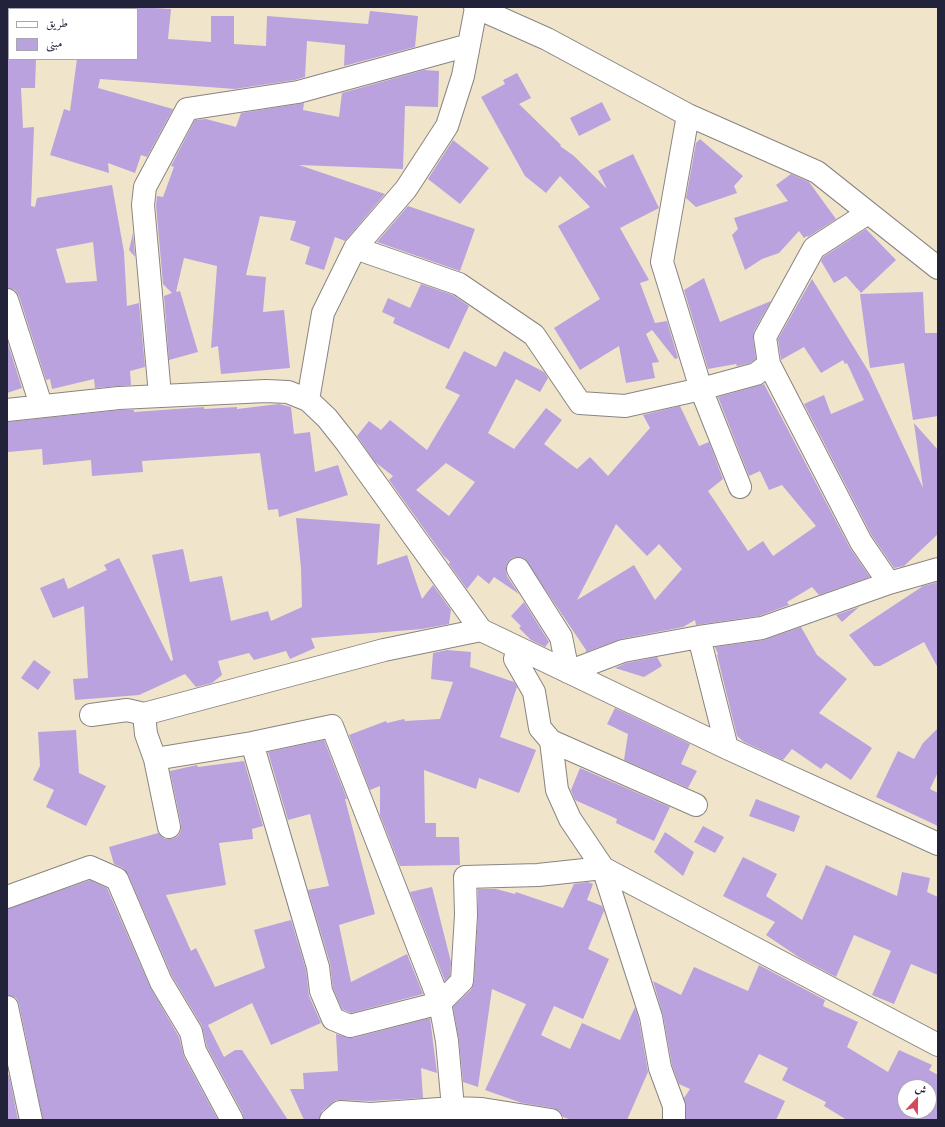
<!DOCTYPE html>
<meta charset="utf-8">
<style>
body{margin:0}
#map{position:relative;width:945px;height:1127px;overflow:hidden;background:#f0e5ca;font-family:"EB Garamond",Amiri,serif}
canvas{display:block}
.frame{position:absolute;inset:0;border:8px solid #22223b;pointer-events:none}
.legend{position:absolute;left:8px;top:8px;width:130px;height:52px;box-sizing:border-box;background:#fff;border:1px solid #a7a7b1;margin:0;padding:5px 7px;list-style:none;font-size:12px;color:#22223b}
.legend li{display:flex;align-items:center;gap:8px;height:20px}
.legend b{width:20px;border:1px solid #a7a7b1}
.north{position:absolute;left:897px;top:1079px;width:40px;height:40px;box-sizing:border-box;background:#fff;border:1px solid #a7a7b1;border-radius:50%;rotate:22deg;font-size:11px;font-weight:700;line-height:16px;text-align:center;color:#22223b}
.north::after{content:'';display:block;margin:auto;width:14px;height:18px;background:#d1495b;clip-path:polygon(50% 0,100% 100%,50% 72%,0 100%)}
</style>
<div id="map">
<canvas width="945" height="1127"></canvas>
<div class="frame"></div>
<ul class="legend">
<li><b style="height:5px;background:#fff"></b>طريق</li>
<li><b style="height:11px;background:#b9a2dd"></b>مبنى</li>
</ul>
<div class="north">ش</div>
</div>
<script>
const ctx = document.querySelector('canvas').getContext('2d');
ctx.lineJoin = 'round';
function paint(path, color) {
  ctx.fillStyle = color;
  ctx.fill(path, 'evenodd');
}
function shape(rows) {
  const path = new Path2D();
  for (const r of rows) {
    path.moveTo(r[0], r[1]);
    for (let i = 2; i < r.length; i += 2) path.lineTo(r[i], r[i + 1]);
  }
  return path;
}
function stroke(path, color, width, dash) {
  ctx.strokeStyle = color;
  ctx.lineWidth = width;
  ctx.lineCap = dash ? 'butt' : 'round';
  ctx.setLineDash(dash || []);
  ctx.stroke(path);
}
paint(shape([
 [137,7,171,9,168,39,211,42,211,16,234,16,234,44,266,46,267,16,368,24,370,11,418,16,415,47,344,66,345,45,307,41,305,77,295,80,235,89,100,79,98,88,173,109,147,157,141,155,135,173,108,163,109,173,50,155,64,109,70,111,77,59,137,59],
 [7,59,36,59,35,88,21,88,23,128,34,127,31,206,35,207,37,198,112,185,124,252,127,306,139,303,145,367,130,371,131,385,95,388,94,379,52,389,50,379,46,380,19,296,15,290,7,288],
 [93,242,97,281,66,283,56,249],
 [424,70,439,71,438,107,405,106,403,169,299,165,385,194,345,241,335,237,324,270,305,264,310,247,290,240,296,221,260,216,246,275,266,277,263,312,284,310,290,368,221,374,218,346,211,348,217,266,184,258,176,292,180,291,198,352,169,360,164,296,172,293,163,284,156,205,157,196,163,197,174,167,171,166,195,120,206,119,236,127,241,113,304,103,303,110,339,117,342,93],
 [517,73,531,98,519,104,561,145,560,146,574,156,607,189,598,171,633,154,659,208,620,228,649,280,640,283,655,323,667,321,678,358,675,359,652,330,646,334,659,362,652,363,655,378,626,383,619,346,580,370,554,328,600,299,558,226,590,207,560,176,546,193,525,176,481,97,505,84,503,80],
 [602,102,611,120,579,136,570,118],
 [700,139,743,176,734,186,737,193,696,207,686,198,696,143],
 [453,140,489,168,460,204,428,179],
 [791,174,809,182,836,219,808,237,807,236,804,238,799,231,779,253,762,259,745,270,732,235,738,229,734,218,788,201,776,185],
 [408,206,475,229,460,271,377,242],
 [866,229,896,260,861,293,846,276,834,283,821,261,823,257],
 [133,233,135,257,129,250],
 [704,278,720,322,771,301,754,331,753,339,756,359,750,363,734,367,737,366,736,364,708,369,684,290],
 [812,279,869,372,923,488,914,423,938,450,938,534,904,566,894,568,872,536,804,404,824,395,831,414,864,400,847,363,845,364,843,360,821,373,804,347,781,360,778,339],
 [421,284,453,295,469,306,449,349,393,323,395,318,382,312,388,298,410,308],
 [923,292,925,333,938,333,938,416,913,420,904,363,870,368,860,294],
 [7,341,22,388,7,393],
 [464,351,496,367,504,351,544,372,548,378,540,392,516,379,488,433,514,449,546,408,562,420,544,444,577,469,590,457,608,476,650,428,643,415,680,406,699,446,709,442,723,479,708,491,748,551,763,541,773,556,816,526,782,485,769,490,760,471,749,476,718,397,764,384,850,548,870,577,819,595,812,587,787,602,789,605,759,616,696,625,695,620,683,627,621,639,586,652,586,650,524,558,518,557,512,558,507,563,506,569,507,576,519,594,494,577,489,584,478,575,467,589,449,564,450,562,443,555,389,480,393,476,375,462,357,436,369,421,381,430,390,420,427,450,460,395,445,388],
 [446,463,475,482,449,516,416,490],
 [616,524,647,556,659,544,682,569,655,600,634,565,577,600],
 [279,404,291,407,294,434,310,432,315,472,338,465,348,495,279,517,278,509,268,510,260,453,142,461,143,472,92,476,91,460,43,465,42,449,8,452,7,422,120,410,134,410,134,412,204,407,204,409,237,407,237,409],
 [296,518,380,524,377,565,407,555,422,599,433,585,451,610,449,624,422,629,311,638,315,648,290,659,286,651,254,660,249,653,218,661,222,675,212,683,196,687,185,674,139,695,75,700,73,679,88,678,84,606,53,618,40,588,64,578,68,589,107,570,104,565,119,558,171,661,173,660,152,555,183,549,190,582,222,576,231,621,268,611,271,621,302,607,301,568],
 [938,582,938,668,924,642,880,666,874,666,849,635,923,586],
 [524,602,549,642,545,647,531,640,519,628,521,626,511,616],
 [859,607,842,622,836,615],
 [801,627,817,655,847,679,819,713,872,748,851,780,826,763,821,769,792,749,783,760,744,742,737,736,717,655,718,654,715,647,764,640],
 [447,650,471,652,470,667,514,682,517,687,500,737,536,750,519,793,479,778,476,789,424,770,425,823,436,823,436,837,459,837,460,865,400,866,380,815,380,786,370,790,349,735,386,721,387,723,404,719,405,721,440,719,453,682,431,679,433,653],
 [657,657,662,666,644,677,615,668,626,663],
 [34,660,51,672,38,690,21,678],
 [615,708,690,744,681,764,697,771,688,788,624,760,628,734,607,724],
 [938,728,938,772,930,789,938,793,938,826,876,797,898,751,914,759,923,743],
 [76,730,79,773,106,786,86,826,46,807,54,790,33,780,40,766,38,732],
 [324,740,347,799,345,799,375,914,339,925,351,982,407,954,423,994,351,1013,342,1009,333,988,330,963,308,890,329,886,310,814,288,820,268,752],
 [244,761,263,826,252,829,253,839,219,843,226,885,166,895,191,951,196,948,215,987,265,968,254,930,291,920,306,970,309,996,321,1023,271,1045,252,1003,208,1025,224,1057,235,1050,242,1050,288,1120,244,1120,243,1114,207,1047,202,1026,172,976,128,874,123,868,114,864,109,847,158,833,165,839,172,839,178,836,181,831,181,824,170,771,197,765,198,767],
 [580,768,670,807,654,841,616,823,617,819,575,800,571,790],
 [756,799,800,816,794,832,749,816],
 [703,826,724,837,715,853,694,842],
 [665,832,694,852,683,876,654,852],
 [743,857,777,874,766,896,802,920,826,865,897,896,902,872,930,878,927,892,938,897,938,975,911,964,894,1004,872,995,891,951,854,935,836,977,800,958,766,935,775,922,723,896],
 [90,880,107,888,150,987,179,1037,184,1057,218,1120,43,1120,19,1004,16,998,7,995,7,909],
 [588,882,593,884,587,900,602,906,604,911,588,949,609,959,583,1019,554,1006,541,1035,570,1049,582,1023,620,1040,635,1007,639,1020,648,1072,627,1120,572,1120,563,1117,559,1111,553,1108,522,1103,485,1090,526,1004,492,989,478,1087,463,1082,459,1040,453,1007,471,990,474,982,478,916,478,889,496,889,515,894,516,892,563,908,574,884],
 [432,887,451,962,450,976,445,981,410,892],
 [759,965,825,1000,823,1006,858,1022,847,1047,888,1072,899,1050,932,1065,929,1070,938,1075,938,1120,847,1120,824,1106,826,1102,782,1080,788,1068,759,1054,744,1082,785,1101,776,1120,686,1120,684,1098,690,1089,679,1084,672,1065,663,1015,653,981,681,995,694,967,748,991],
 [905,1087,929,1087,929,1111,905,1111],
 [430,1018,437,1073,421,1068,423,1098,371,1101,336,1100,322,1111,319,1120,304,1120,290,1089,304,1089,303,1073,338,1071,336,1034,353,1038],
 [7,1075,9,1075,18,1120,7,1120]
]), '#b9a2dd');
const minor = shape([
 [475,7,547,39,688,115,817,172,938,268],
 [688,115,662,262,701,389,740,487],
 [868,213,814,248,765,337,769,364,861,542,889,583],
 [355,248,459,284,534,335,580,403,625,406,701,389,756,374,769,364],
 [7,300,41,405],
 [160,395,143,205,145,187,187,109,298,92,469,45],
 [308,400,323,313,355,248,406,189,447,126,463,76,476,8],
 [7,410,119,398,266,391,288,392,308,400,327,418,346,442,481,630,727,748,938,844],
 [518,569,561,637,568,672,623,651,699,637,762,628,889,583,938,569],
 [699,637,727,748],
 [518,648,515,659,534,692,540,728,551,741,696,805],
 [144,714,146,734,155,759,169,827],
 [91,715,127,710,144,714,384,650,481,630],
 [551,741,557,790,570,819,603,868,938,1045],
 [252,743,318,967,321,991,333,1019,350,1026,440,1003,462,981,466,915,465,877,538,875,603,868,651,1017,660,1068,674,1106,674,1120],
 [155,759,252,743,332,726,440,1003,447,1041,453,1108],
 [7,897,90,867,117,879,161,982,191,1032,195,1051,232,1120],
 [7,1007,31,1120],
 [331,1120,340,1112,371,1114,453,1108,482,1109,551,1120]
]);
stroke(minor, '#898482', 24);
stroke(minor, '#fff', 22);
</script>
